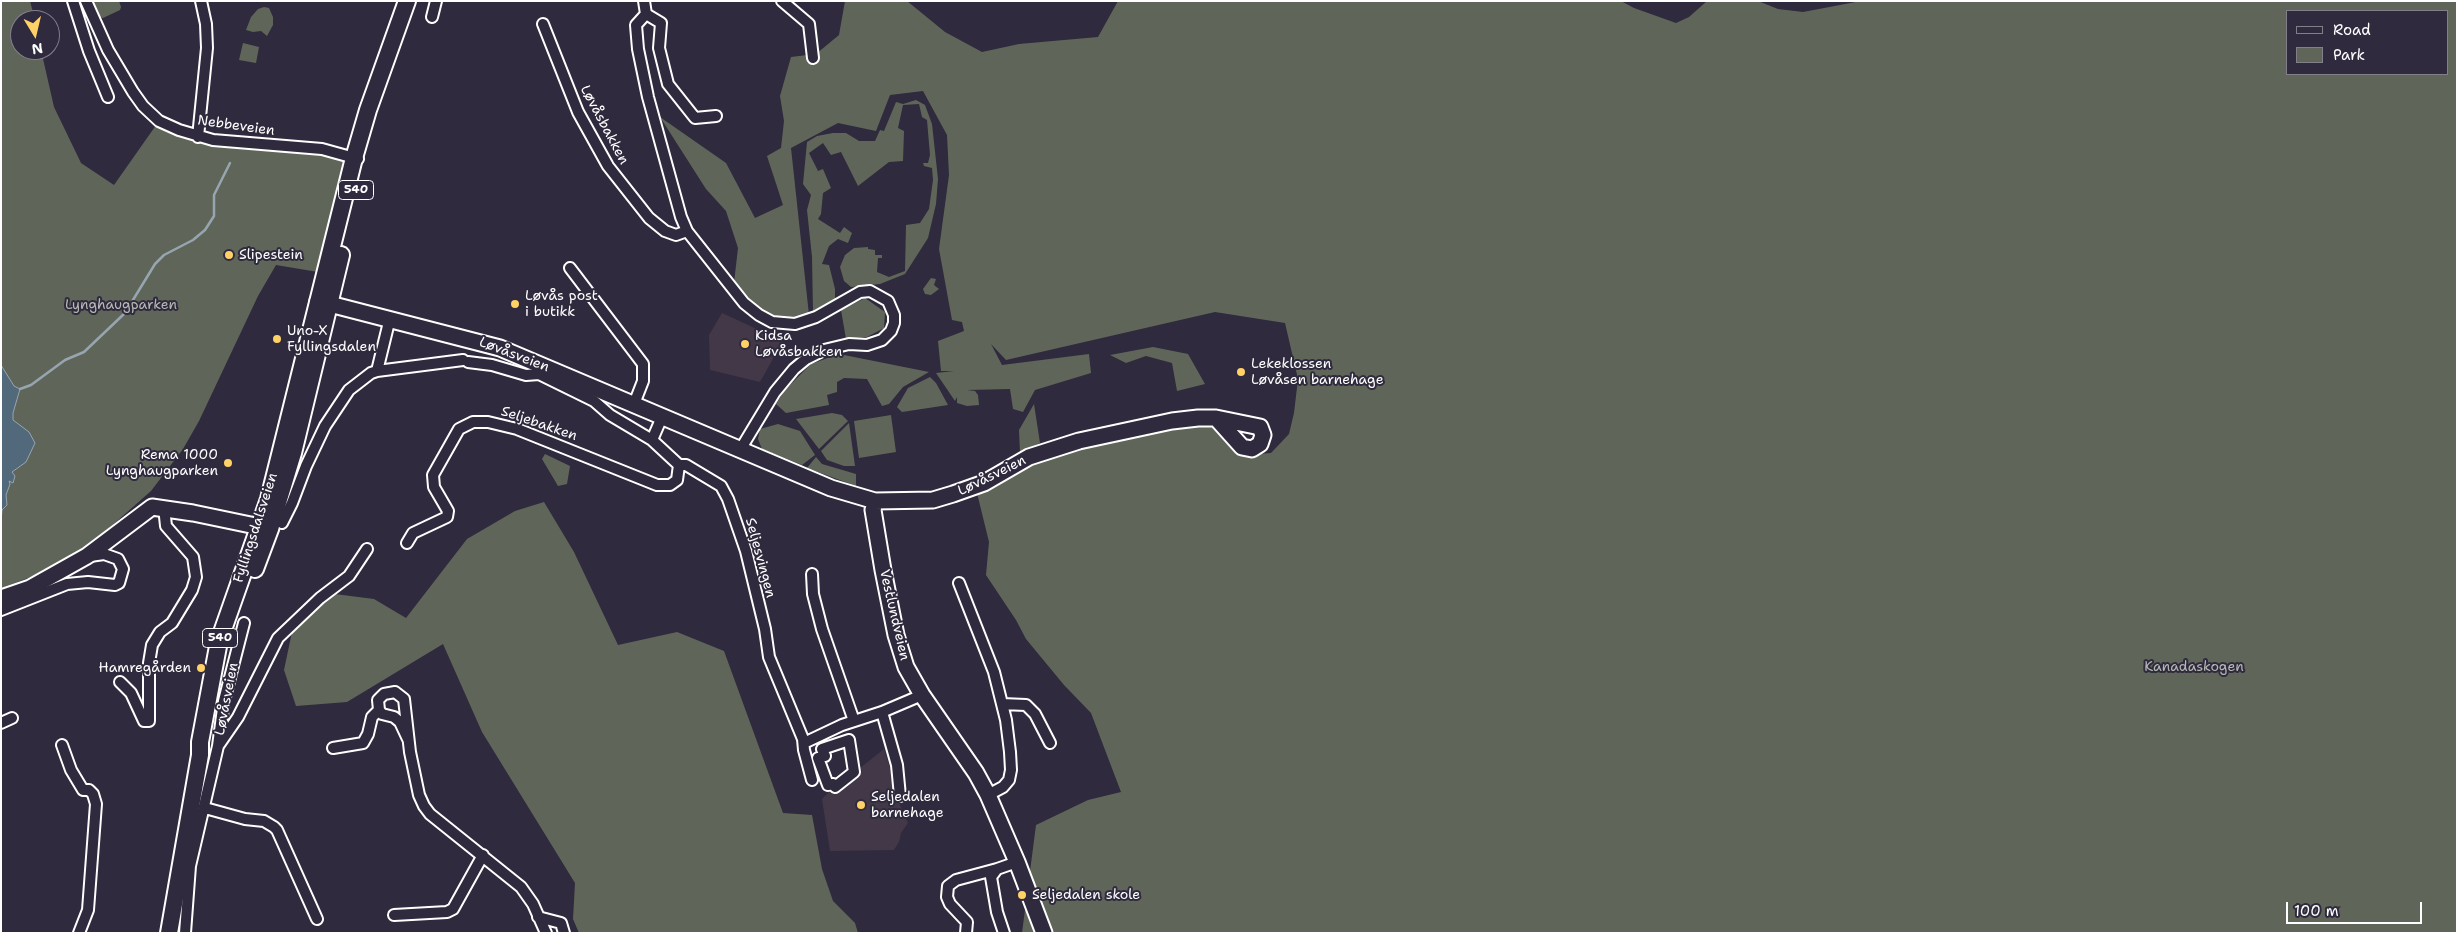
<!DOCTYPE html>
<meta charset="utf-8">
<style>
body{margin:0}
#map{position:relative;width:2458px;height:934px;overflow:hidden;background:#2f2a3d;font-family:"Shantell Sans",sans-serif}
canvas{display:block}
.frame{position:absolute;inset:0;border:2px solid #fff;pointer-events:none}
.legend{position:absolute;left:2286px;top:10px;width:162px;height:65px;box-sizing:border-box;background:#2f2a3d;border:1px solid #827f8b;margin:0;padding:6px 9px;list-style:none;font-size:15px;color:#fff}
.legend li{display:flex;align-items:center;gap:10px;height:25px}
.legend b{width:25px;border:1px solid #827f8b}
.north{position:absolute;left:10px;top:10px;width:50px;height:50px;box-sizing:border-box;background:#2f2a3d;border:1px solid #827f8b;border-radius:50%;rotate:171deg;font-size:14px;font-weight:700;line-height:20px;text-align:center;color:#fff}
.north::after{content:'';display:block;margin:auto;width:18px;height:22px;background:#ffd166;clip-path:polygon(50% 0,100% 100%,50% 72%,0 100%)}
.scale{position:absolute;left:2286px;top:902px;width:136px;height:22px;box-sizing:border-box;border:2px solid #fff;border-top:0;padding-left:6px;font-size:15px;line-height:18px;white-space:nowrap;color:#fff;-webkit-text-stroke:4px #2f2a3d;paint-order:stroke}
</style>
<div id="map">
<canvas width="2458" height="934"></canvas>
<div class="frame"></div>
<ul class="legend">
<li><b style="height:6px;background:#2f2a3d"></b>Road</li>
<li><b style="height:14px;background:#5f6659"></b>Park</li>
</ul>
<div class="north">N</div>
<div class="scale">100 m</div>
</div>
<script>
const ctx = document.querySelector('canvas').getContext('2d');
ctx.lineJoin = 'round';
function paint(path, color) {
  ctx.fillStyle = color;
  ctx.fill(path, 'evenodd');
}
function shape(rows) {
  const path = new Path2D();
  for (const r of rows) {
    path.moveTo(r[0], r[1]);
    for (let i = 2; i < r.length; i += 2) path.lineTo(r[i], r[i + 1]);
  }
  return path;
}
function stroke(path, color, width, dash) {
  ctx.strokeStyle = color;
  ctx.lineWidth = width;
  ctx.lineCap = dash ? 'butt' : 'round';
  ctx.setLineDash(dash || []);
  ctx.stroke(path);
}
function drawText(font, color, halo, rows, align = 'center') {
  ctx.font = font + ' "Shantell Sans",sans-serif';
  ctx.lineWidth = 4;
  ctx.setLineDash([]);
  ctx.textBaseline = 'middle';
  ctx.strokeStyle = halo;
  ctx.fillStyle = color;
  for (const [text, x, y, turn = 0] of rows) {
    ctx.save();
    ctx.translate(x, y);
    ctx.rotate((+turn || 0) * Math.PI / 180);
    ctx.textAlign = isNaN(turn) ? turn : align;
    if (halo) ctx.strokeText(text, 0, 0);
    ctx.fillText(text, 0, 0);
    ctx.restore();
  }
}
paint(shape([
 [722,313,783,341,760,382,710,370,709,335],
 [884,749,891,771,893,789,908,823,901,833,899,842,894,850,830,851,822,799,828,793,827,786,858,778,862,771,860,768]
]), '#433848');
paint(shape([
 [1,1,30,1,35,20,20,20,20,50,41,50,54,107,81,163,114,185,159,121,179,130,354,158,318,272,276,265,258,296,199,421,183,449,151,491,100,536,78,552,44,572,1,588],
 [92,1,119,1,121,7,120,10,103,18,99,17],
 [845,1,907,1,945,32,982,52,1019,44,1098,37,1118,1,1621,1,1634,8,1676,23,1689,17,1707,1,1758,1,1778,9,1803,12,1861,1,2457,1,2457,933,1022,933,1036,825,1088,800,1121,792,1091,713,1064,685,1026,639,1016,620,986,575,989,542,977,493,1024,468,1072,451,1145,434,1210,423,1247,455,1271,453,1289,434,1294,413,1298,379,1285,323,1215,312,1006,360,991,344,1002,365,1089,354,1091,373,1035,390,1023,412,1013,409,1010,389,967,390,975,391,978,395,979,405,967,406,957,403,957,397,955,401,936,373,954,371,941,371,938,341,964,331,962,322,952,320,939,249,949,175,947,135,923,91,890,95,876,131,838,123,791,148,809,315,772,322,734,283,738,248,726,211,706,189,660,117,726,163,755,218,783,205,767,156,781,148,784,121,780,96,791,57,816,54,839,35],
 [2287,11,2447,11,2447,74,2287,74],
 [264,7,269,8,273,17,273,25,267,36,261,31,253,32,246,30,251,17,258,9],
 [243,43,259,47,256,63,239,60],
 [916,100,925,105,932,124,938,179,936,204,928,238,905,274,880,284,851,287,844,281,840,267,845,255,854,248,868,247,868,249,875,250,875,255,882,255,882,258,878,258,877,272,889,277,905,271,906,225,920,223,929,209,933,180,932,168,924,166,923,163,928,163,930,155,927,120,922,117,919,104,903,105,898,128,904,131,903,161,889,162,858,186,841,152,831,155,823,143,809,153,818,171,823,169,831,188,823,193,821,214,818,219,840,233,844,227,852,233,848,243,838,239,829,246,822,264,829,265,835,289,835,300,813,312,812,257,807,210,811,195,803,184,807,142,817,136,833,133,846,133,859,141,875,141,880,130,884,131,896,102,903,104],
 [931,278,936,279,934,285,939,289,931,295,925,294,923,289],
 [865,298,885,312,884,328,867,337,846,339,841,310],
 [1153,347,1188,354,1205,384,1177,391,1172,363,1146,356,1126,363,1110,355],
 [839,354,929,372,903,387,889,404,882,406,867,379,844,378,837,382,837,392,827,395,829,405,786,413,776,404,785,390,811,364],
 [930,377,936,383,948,405,902,412,897,407,908,388],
 [1034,404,1040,443,1020,453,1019,430],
 [832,413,842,415,848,421,819,449,796,419],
 [891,415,896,452,859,458,854,421],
 [849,423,855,466,844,466,827,460,821,451],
 [778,424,800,431,815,455,802,465,762,449,758,439,760,429],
 [545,454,570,466,567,484,558,486,542,459],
 [816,457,822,464,856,474,856,486,807,468],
 [544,502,574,552,618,645,677,632,724,651,783,813,812,815,822,869,833,901,855,923,858,933,579,933,573,919,575,883,482,732,443,644,347,702,296,706,284,670,292,632,288,624,319,592,374,599,406,618,467,539,515,511]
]), '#5f6659');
const water = shape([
 [1,365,14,386,20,389,13,413,13,420,29,432,35,443,26,462,12,472,15,476,13,483,9,481,10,484,6,495,7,505,2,510,1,522,1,365]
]);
paint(water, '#51697b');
stroke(water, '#97a5b0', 1);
stroke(shape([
 [20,389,31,385,65,360,84,352,125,313,155,264,164,255,193,240,205,230,214,216,214,195,230,163]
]), '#97a5b0', 2.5);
const street = shape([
 [73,1,89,51,108,97],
 [86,1,108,50,133,92,143,106,159,121,179,130,213,140,322,149,358,159],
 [644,1,646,14],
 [782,1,809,24,813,58],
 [646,14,636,25,638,49,648,97,681,217,687,231,744,303,759,315,772,322,795,324,816,317,860,292,870,291,888,301,894,315,894,323,891,331,882,340,867,345,849,344,824,350,806,359,794,369,775,392,740,450],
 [646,14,661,23,659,48,668,84,695,118,716,116],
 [432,17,436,1],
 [543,24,578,112,608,166,649,218,665,231,676,235,687,231],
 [198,137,207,48,206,24,201,1],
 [570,268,643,364,643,381,634,404],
 [468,362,492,365,526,375,539,374,594,401,610,415,652,440],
 [377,371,463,360],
 [662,417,652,440,679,465,686,465,721,486,728,499,746,551,765,629,769,657,803,739,804,750,812,780],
 [282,523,292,503,306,466,325,426,349,390,371,373,377,371,390,318],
 [407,543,413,533,447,517,448,511,434,487,433,475,459,429,473,422,488,422,517,429,657,485,670,485,677,480,679,465],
 [812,574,813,594,822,629,854,721],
 [959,583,994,672,1006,720,1010,752,1011,770,1009,780,1003,787,988,795],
 [1,610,67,584,88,582,115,585,119,583,123,569,118,559,104,554,90,556],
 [120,682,131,693,144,721,149,721,149,663,152,645,160,632,172,623,192,590,196,577,193,557,166,526,164,507],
 [1002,704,1026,705,1035,714,1050,743],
 [882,712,897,765,900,796],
 [1,723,12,718],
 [408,739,400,722,394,717,382,714,379,710,378,700,384,694,395,692,404,699,410,752,419,795,424,806,430,814,521,887,533,904,546,933],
 [849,740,854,772,835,787,833,784,828,785,818,758,825,756,822,749,849,740],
 [804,743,842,725,882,712,922,695],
 [62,745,71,770,83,790,89,790,93,794,96,804,88,910,79,933],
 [218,746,224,701,244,623],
 [333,748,363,743,368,734,372,717,379,710],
 [205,808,245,819,264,821,274,827,277,830,317,919],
 [394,915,447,912,453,909,483,855],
 [538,917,561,923,564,933],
 [185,933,190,866,218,746,238,717,278,638,320,598,349,576,367,549],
 [966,933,967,922,950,904,947,897,948,886,956,880,997,869],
 [1004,933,997,912,991,877,997,869,1017,862]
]);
const secondary = shape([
 [318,301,500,348,831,488,875,501,933,500,953,494,984,483,1029,457,1079,441,1172,421,1198,418,1216,418,1260,427,1263,435,1260,444,1252,449,1242,447,1216,418],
 [875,501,873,510,883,570,896,635,906,667,922,695,976,773,988,795,1017,862,1044,933],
 [1,598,30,588,87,556,152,507,193,513,270,529]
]);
const primary = shape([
 [255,569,270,529,293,453,341,255],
 [169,933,200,755,200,742,219,641,269,499,354,158,368,110,407,1]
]);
stroke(street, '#fff', 14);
stroke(secondary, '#fff', 19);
stroke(primary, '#fff', 20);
stroke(street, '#2f2a3d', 10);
stroke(secondary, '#2f2a3d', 15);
stroke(primary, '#2f2a3d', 16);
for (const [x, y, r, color] of [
 [229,255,5,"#ffd166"],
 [515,304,5,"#ffd166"],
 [277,339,5,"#ffd166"],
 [745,344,5,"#ffd166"],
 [1241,372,5,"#ffd166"],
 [228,463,5,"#ffd166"],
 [201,668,5,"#ffd166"],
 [861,805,5,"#ffd166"],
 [1022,895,5,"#ffd166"]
]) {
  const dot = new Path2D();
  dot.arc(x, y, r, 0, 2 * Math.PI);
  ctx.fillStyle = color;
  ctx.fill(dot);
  stroke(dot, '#2f2a3d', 2);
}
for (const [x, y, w] of [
 [356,190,35],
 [220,638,35]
]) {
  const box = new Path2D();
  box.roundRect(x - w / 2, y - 9.5, w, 19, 4);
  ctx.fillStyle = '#2f2a3d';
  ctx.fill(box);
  stroke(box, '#fff', 1);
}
drawText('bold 12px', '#fff', null, [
 ["540",356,190],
 ["540",220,638]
]);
drawText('14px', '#fff', '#2f2a3d', [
 ["Løvåsbakken",604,125,62],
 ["Nebbeveien",236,126,8],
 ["Løvåsveien",514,355,21],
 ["Seljebakken",539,424,19],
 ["Løvåsveien",992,476,-26],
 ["Fyllingsdalsveien",256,528,-72],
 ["Seljesvingen",760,558,75],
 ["Vestlundveien",894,615,77],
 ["Løvåsveien",227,699,-79]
]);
drawText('14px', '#fff', '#2f2a3d', [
 ["Slipestein",239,255],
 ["Løvås post",525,296],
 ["i butikk",525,312],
 ["Uno-X",287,331],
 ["Fyllingsdalen",287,347],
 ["Kidsa",755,336],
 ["Løvåsbakken",755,352],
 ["Lekeklossen",1251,364],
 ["Løvåsen barnehage",1251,380],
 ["Rema 1000",218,455,"right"],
 ["Lynghaugparken",218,471,"right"],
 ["Hamregården",191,668,"right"],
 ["Seljedalen",871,797],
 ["barnehage",871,813],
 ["Seljedalen skole",1032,895]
], 'left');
drawText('14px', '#b7bab4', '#2f2a3d', [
 ["Lynghaugparken",121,305],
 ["Kanadaskogen",2194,667]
]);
</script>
